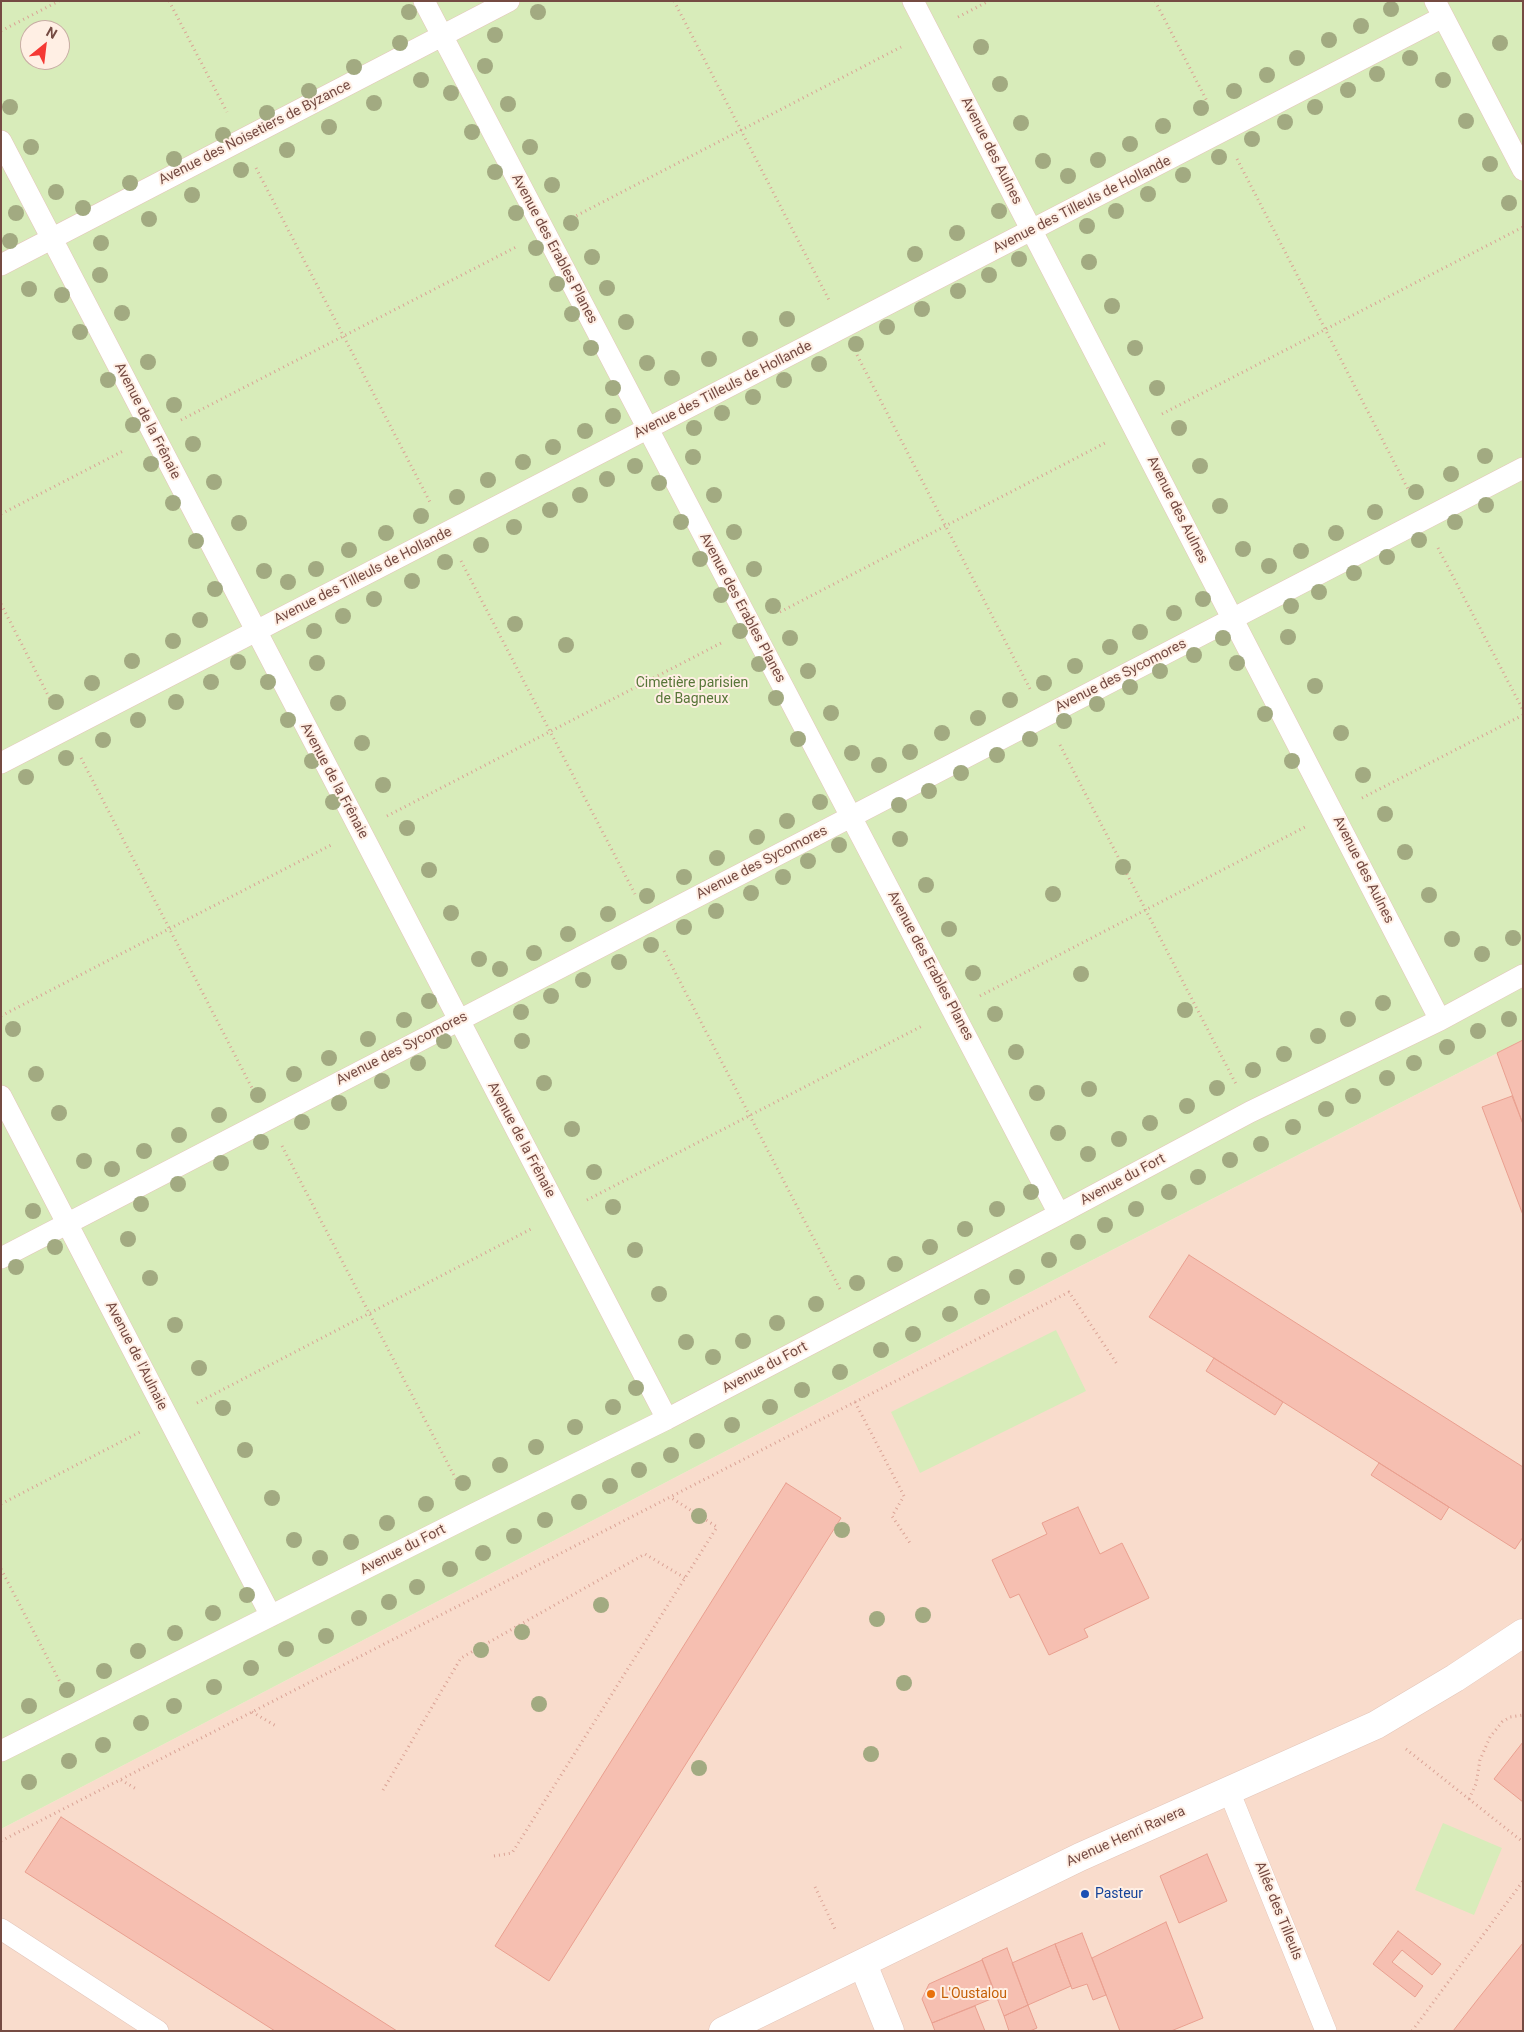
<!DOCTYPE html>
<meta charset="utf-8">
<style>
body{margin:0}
#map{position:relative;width:1524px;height:2032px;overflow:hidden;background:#feeadb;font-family:Roboto,sans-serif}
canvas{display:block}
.frame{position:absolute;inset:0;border:2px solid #754b43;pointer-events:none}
.north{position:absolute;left:20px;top:20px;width:50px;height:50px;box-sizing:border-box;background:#ffefe4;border:1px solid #c8ada4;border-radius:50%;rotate:29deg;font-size:14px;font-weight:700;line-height:20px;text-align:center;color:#754b43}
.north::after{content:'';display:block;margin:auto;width:18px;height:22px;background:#f53934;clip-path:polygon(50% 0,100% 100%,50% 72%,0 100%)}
</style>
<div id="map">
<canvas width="1524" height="2032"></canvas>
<div class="frame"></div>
<div class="north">N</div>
</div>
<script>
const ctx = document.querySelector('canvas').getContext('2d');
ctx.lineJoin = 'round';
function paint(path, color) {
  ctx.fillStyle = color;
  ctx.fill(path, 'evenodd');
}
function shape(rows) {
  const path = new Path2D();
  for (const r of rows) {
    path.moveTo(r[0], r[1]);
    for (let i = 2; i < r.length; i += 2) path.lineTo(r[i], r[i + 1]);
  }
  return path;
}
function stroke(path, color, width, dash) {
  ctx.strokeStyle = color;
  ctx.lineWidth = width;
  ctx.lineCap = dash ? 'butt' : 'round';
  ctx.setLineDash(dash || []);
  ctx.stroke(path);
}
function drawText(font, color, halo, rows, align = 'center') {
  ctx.font = font + ' Roboto,sans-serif';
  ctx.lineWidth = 4;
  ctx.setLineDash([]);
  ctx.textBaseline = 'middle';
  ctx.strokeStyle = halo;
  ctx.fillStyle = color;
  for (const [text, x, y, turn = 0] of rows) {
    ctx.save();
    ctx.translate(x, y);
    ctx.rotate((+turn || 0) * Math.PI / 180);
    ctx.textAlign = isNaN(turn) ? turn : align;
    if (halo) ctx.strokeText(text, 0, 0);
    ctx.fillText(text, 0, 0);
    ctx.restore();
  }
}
paint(shape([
 [1523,1040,1523,2031,1,2031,1,1829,1071,1271]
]), '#f9dccc');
paint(shape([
 [1,1,1523,1,1523,1040,1071,1271,1,1829],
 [30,30,60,30,60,60,30,60],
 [1056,1330,1086,1391,920,1473,891,1412],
 [1443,1823,1502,1848,1474,1915,1415,1890]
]), '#d8ecba');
const building = shape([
 [1523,1040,1523,1124,1497,1053,1523,1040],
 [1512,1096,1523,1124,1523,1215,1482,1107,1512,1096],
 [1189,1255,1523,1467,1523,1537,1515,1549,1149,1317,1189,1255],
 [1214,1358,1283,1402,1275,1415,1206,1371,1214,1358],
 [1379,1463,1449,1507,1441,1520,1371,1475,1379,1463],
 [786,1483,841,1518,549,1981,495,1946,786,1483],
 [1078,1507,1100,1554,1122,1543,1149,1598,1084,1629,1088,1637,1049,1655,1019,1594,1010,1598,992,1560,1047,1534,1042,1523,1078,1507],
 [1523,1742,1523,1802,1494,1779,1523,1742],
 [61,1817,397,2031,275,2031,25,1872,61,1817],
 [1207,1854,1227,1901,1179,1923,1160,1876,1207,1854],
 [1166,1922,1203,2018,1171,2031,1120,2031,1092,1958,1166,1922],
 [1398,1931,1441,1964,1432,1975,1402,1950,1392,1962,1423,1986,1415,1997,1373,1964,1398,1931],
 [1082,1933,1106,1995,1093,2000,1087,1984,1072,1989,1055,1944,1082,1933],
 [1523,1943,1523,2031,1453,2031,1478,1999,1523,1943],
 [1055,1944,1071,1986,1028,2005,1012,1963,1055,1944],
 [1007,1948,1028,2005,1004,2016,982,1959,1007,1948],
 [982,1960,996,1997,932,2023,922,1999,929,1984,982,1960],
 [1028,2005,1037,2028,1030,2031,1009,2031,1004,2016,1028,2005],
 [975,2006,985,2031,935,2031,932,2023,975,2006]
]);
paint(building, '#f6bfb1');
stroke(building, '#eaa090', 1);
const service = shape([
 [424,1,1059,1214],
 [913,1,1440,1020],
 [1435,1,1523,170],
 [1,141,667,1419],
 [1,265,509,1],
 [1,763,1443,17],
 [1,1096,271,1616],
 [1,1258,1523,468],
 [1,1751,474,1514,667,1419,1059,1214,1250,1112,1440,1020,1523,975],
 [1229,1791,1326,2031],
 [1,1929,158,2031]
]);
const minor = shape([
 [863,1964,890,2031]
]);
const tertiary = shape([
 [723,2031,1080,1857,1376,1725,1455,1678,1523,1633]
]);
stroke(service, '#e4c6ba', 22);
stroke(minor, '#e4c6ba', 29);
stroke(tertiary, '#e4c6ba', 29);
stroke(shape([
 [169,1,227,112],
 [674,1,829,300],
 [1155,1,1208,103],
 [958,17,989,1],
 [1,31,59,1],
 [1237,159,1409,491],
 [256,168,431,504],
 [572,218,901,47],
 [857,355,1030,689],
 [1162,414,1523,227],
 [181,420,518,246],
 [1,514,125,450],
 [1438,548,1523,710],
 [461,561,635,894],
 [1,604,51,701],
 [780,612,1105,443],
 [1060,745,1236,1084],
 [81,758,254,1092],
 [1362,798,1523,715],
 [387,816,723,642],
 [664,951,841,1291],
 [980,996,1305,827],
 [1,1016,333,844],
 [282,1146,460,1487],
 [587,1200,924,1025],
 [855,1402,904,1496,892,1516,910,1543],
 [197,1403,533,1228],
 [1,1504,140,1432],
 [1,1569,61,1684],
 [252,1712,276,1726],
 [1406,1749,1523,1842],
 [121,1780,138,1790],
 [383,1790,461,1658,645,1554,685,1578],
 [1469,1799,1476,1784,1480,1760,1490,1737,1502,1722,1510,1717,1523,1715],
 [1,1841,1069,1292,1117,1364],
 [494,1856,512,1853,717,1527,670,1497],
 [815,1887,836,1931],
 [1412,2031,1523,1881]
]), '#daa295', 3, [1, 4]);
stroke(service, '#fff', 21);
stroke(minor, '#fff', 28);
stroke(tertiary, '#fff', 28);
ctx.fillStyle = '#a2aa81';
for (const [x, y] of [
 [1391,9],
 [409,12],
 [538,12],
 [1361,26],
 [495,35],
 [1329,40],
 [400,43],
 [1500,43],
 [981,47],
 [1297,58],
 [1410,58],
 [485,66],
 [354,67],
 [1377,74],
 [1267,75],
 [421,80],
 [1443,80],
 [1000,84],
 [1348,90],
 [309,91],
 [1234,91],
 [451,93],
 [374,103],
 [508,104],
 [10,107],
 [1315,107],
 [1201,108],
 [267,113],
 [1466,121],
 [1285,122],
 [1021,123],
 [1163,126],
 [329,127],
 [472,132],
 [223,135],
 [1252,139],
 [1130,144],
 [31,147],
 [530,147],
 [287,150],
 [1219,157],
 [174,159],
 [1098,160],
 [1043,161],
 [1490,164],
 [241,170],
 [495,172],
 [1183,175],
 [1068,176],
 [130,183],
 [552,185],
 [56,192],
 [1148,194],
 [192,195],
 [1509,203],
 [83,208],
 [999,211],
 [1116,211],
 [16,213],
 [516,213],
 [149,219],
 [571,223],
 [1087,226],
 [957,233],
 [10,241],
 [101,243],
 [536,248],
 [915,254],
 [592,257],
 [1019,259],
 [1089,262],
 [100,275],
 [989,275],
 [557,284],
 [607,288],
 [29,289],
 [958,291],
 [62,295],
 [1112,306],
 [922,309],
 [122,313],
 [572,314],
 [787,319],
 [626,322],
 [887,327],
 [80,332],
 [750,339],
 [856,344],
 [591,348],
 [1135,348],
 [709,359],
 [148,362],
 [647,363],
 [819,364],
 [672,378],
 [108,380],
 [784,380],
 [613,388],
 [1157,388],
 [753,397],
 [174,405],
 [722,413],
 [613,416],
 [133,425],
 [694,428],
 [1179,428],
 [585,431],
 [193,444],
 [553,447],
 [1485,456],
 [693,457],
 [523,462],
 [151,464],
 [635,466],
 [1200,466],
 [1451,474],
 [607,479],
 [488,480],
 [214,482],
 [659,483],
 [1416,492],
 [580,495],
 [714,495],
 [457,497],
 [173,503],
 [1486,505],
 [1220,506],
 [550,510],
 [1375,512],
 [421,516],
 [681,522],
 [1455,522],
 [239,523],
 [514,527],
 [734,532],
 [386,533],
 [1336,533],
 [1419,540],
 [196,541],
 [481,545],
 [1243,549],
 [349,550],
 [1301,551],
 [1387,557],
 [700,559],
 [445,562],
 [1269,566],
 [316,569],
 [754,569],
 [264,571],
 [1354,573],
 [412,581],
 [288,582],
 [215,589],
 [1319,592],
 [721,595],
 [374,599],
 [1203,599],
 [773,606],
 [1291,606],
 [1174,613],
 [343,616],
 [200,620],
 [515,624],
 [314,631],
 [740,631],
 [1140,632],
 [1288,637],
 [790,638],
 [1223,638],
 [173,641],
 [566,645],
 [1110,647],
 [1194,655],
 [132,661],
 [238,662],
 [317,663],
 [1237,663],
 [759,664],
 [1075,666],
 [808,671],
 [1160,671],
 [211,682],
 [268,682],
 [92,683],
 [1044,683],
 [1315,686],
 [1130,687],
 [776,698],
 [1010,700],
 [56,702],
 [176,702],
 [338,703],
 [1097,704],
 [831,713],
 [1265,714],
 [978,718],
 [138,720],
 [288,720],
 [1064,721],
 [942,733],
 [1341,733],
 [798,739],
 [1030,739],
 [103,740],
 [362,743],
 [910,752],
 [852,753],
 [997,755],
 [66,758],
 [312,761],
 [1292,761],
 [879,765],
 [961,773],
 [1363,775],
 [26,777],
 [383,785],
 [929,791],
 [333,802],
 [820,802],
 [899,805],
 [1385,814],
 [787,821],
 [407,828],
 [757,837],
 [900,839],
 [839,845],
 [1405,852],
 [717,858],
 [808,861],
 [1123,867],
 [429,870],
 [684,877],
 [783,877],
 [926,885],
 [751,893],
 [1053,894],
 [1429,895],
 [647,896],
 [716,911],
 [451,913],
 [608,914],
 [684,927],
 [949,929],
 [568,934],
 [1513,938],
 [1452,939],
 [651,945],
 [534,953],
 [1482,954],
 [479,959],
 [619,962],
 [500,969],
 [973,973],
 [1081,974],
 [583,980],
 [551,996],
 [429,1001],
 [1383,1003],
 [1185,1010],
 [521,1012],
 [995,1014],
 [1348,1019],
 [1509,1019],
 [404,1020],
 [13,1029],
 [1478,1031],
 [1318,1036],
 [368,1039],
 [444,1041],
 [522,1041],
 [1447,1047],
 [1016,1052],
 [1284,1054],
 [329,1058],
 [418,1063],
 [1414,1063],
 [1253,1070],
 [36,1074],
 [294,1074],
 [1387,1078],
 [382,1081],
 [544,1083],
 [1217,1088],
 [1089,1089],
 [1037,1093],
 [258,1095],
 [1353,1096],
 [339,1103],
 [1187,1106],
 [1326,1109],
 [59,1113],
 [219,1115],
 [302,1122],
 [1150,1123],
 [1293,1127],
 [572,1129],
 [1058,1133],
 [179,1135],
 [1119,1139],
 [261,1142],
 [1261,1144],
 [144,1151],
 [1088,1154],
 [1230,1160],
 [84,1161],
 [221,1163],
 [112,1169],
 [594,1172],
 [1198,1177],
 [178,1184],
 [1031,1192],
 [1169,1192],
 [141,1204],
 [613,1207],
 [997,1209],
 [1136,1209],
 [33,1211],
 [1105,1225],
 [965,1229],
 [128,1239],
 [1078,1242],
 [55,1247],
 [930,1247],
 [635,1250],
 [1049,1260],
 [895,1264],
 [16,1267],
 [1017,1277],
 [150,1278],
 [857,1283],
 [659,1294],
 [982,1297],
 [816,1304],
 [950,1314],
 [777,1323],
 [175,1325],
 [913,1334],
 [743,1341],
 [686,1342],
 [881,1350],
 [713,1357],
 [199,1368],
 [840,1372],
 [636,1388],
 [802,1390],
 [613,1407],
 [770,1407],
 [223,1408],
 [732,1425],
 [575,1427],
 [697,1441],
 [536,1447],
 [245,1450],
 [671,1455],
 [500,1465],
 [639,1470],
 [463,1483],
 [610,1486],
 [272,1498],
 [579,1502],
 [426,1504],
 [699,1516],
 [545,1520],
 [387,1523],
 [842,1530],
 [514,1536],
 [294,1540],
 [351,1542],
 [483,1553],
 [320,1558],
 [450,1569],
 [417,1587],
 [247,1595],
 [389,1602],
 [601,1605],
 [213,1613],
 [923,1615],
 [359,1618],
 [877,1619],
 [522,1632],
 [175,1633],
 [326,1636],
 [286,1649],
 [481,1650],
 [138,1651],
 [251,1668],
 [104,1671],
 [904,1683],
 [214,1687],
 [67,1690],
 [539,1704],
 [29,1706],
 [174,1706],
 [141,1723],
 [103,1745],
 [871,1754],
 [69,1761],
 [699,1768],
 [29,1782]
]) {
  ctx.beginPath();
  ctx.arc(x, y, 8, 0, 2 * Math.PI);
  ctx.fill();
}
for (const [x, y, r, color] of [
 [1085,1894,5,"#1a4fb4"],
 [931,1994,5,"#e8710a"]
]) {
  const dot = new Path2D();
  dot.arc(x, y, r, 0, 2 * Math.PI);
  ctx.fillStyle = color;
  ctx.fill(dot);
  stroke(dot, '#ffefe4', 2);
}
drawText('14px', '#754b43', '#ffefe4', [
 ["Avenue des Noisetiers de Byzance",255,133,-27],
 ["Avenue des Aulnes",991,151,63],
 ["Avenue des Tilleuls de Hollande",1082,205,-27],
 ["Avenue des Erables Planes",554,249,62],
 ["Avenue des Tilleuls de Hollande",723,390,-27],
 ["Avenue de la Frênaie",147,421,63],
 ["Avenue des Aulnes",1177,510,63],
 ["Avenue des Tilleuls de Hollande",363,576,-27],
 ["Avenue des Erables Planes",742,608,62],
 ["Avenue des Sycomores",1121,676,-27],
 ["Avenue de la Frênaie",334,781,62],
 ["Avenue des Sycomores",762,863,-27],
 ["Avenue des Aulnes",1363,870,63],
 ["Avenue des Erables Planes",930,966,62],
 ["Avenue des Sycomores",402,1049,-27],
 ["Avenue de la Frênaie",521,1140,62],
 ["Avenue du Fort",1123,1180,-28],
 ["Avenue de l'Aulnaie",136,1356,63],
 ["Avenue du Fort",765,1368,-28],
 ["Avenue du Fort",403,1550,-27],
 ["Avenue Henri Ravera",1126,1837,-24],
 ["Allée des Tilleuls",1278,1911,68]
]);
drawText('14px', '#577638', '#ffefe4', [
 ["Cimetière parisien",692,683],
 ["de Bagneux",692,699]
]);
drawText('14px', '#164399', '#ffefe4', [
 ["Pasteur",1095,1894]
], 'left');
drawText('14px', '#c56008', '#ffefe4', [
 ["L'Oustalou",941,1994]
], 'left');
</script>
